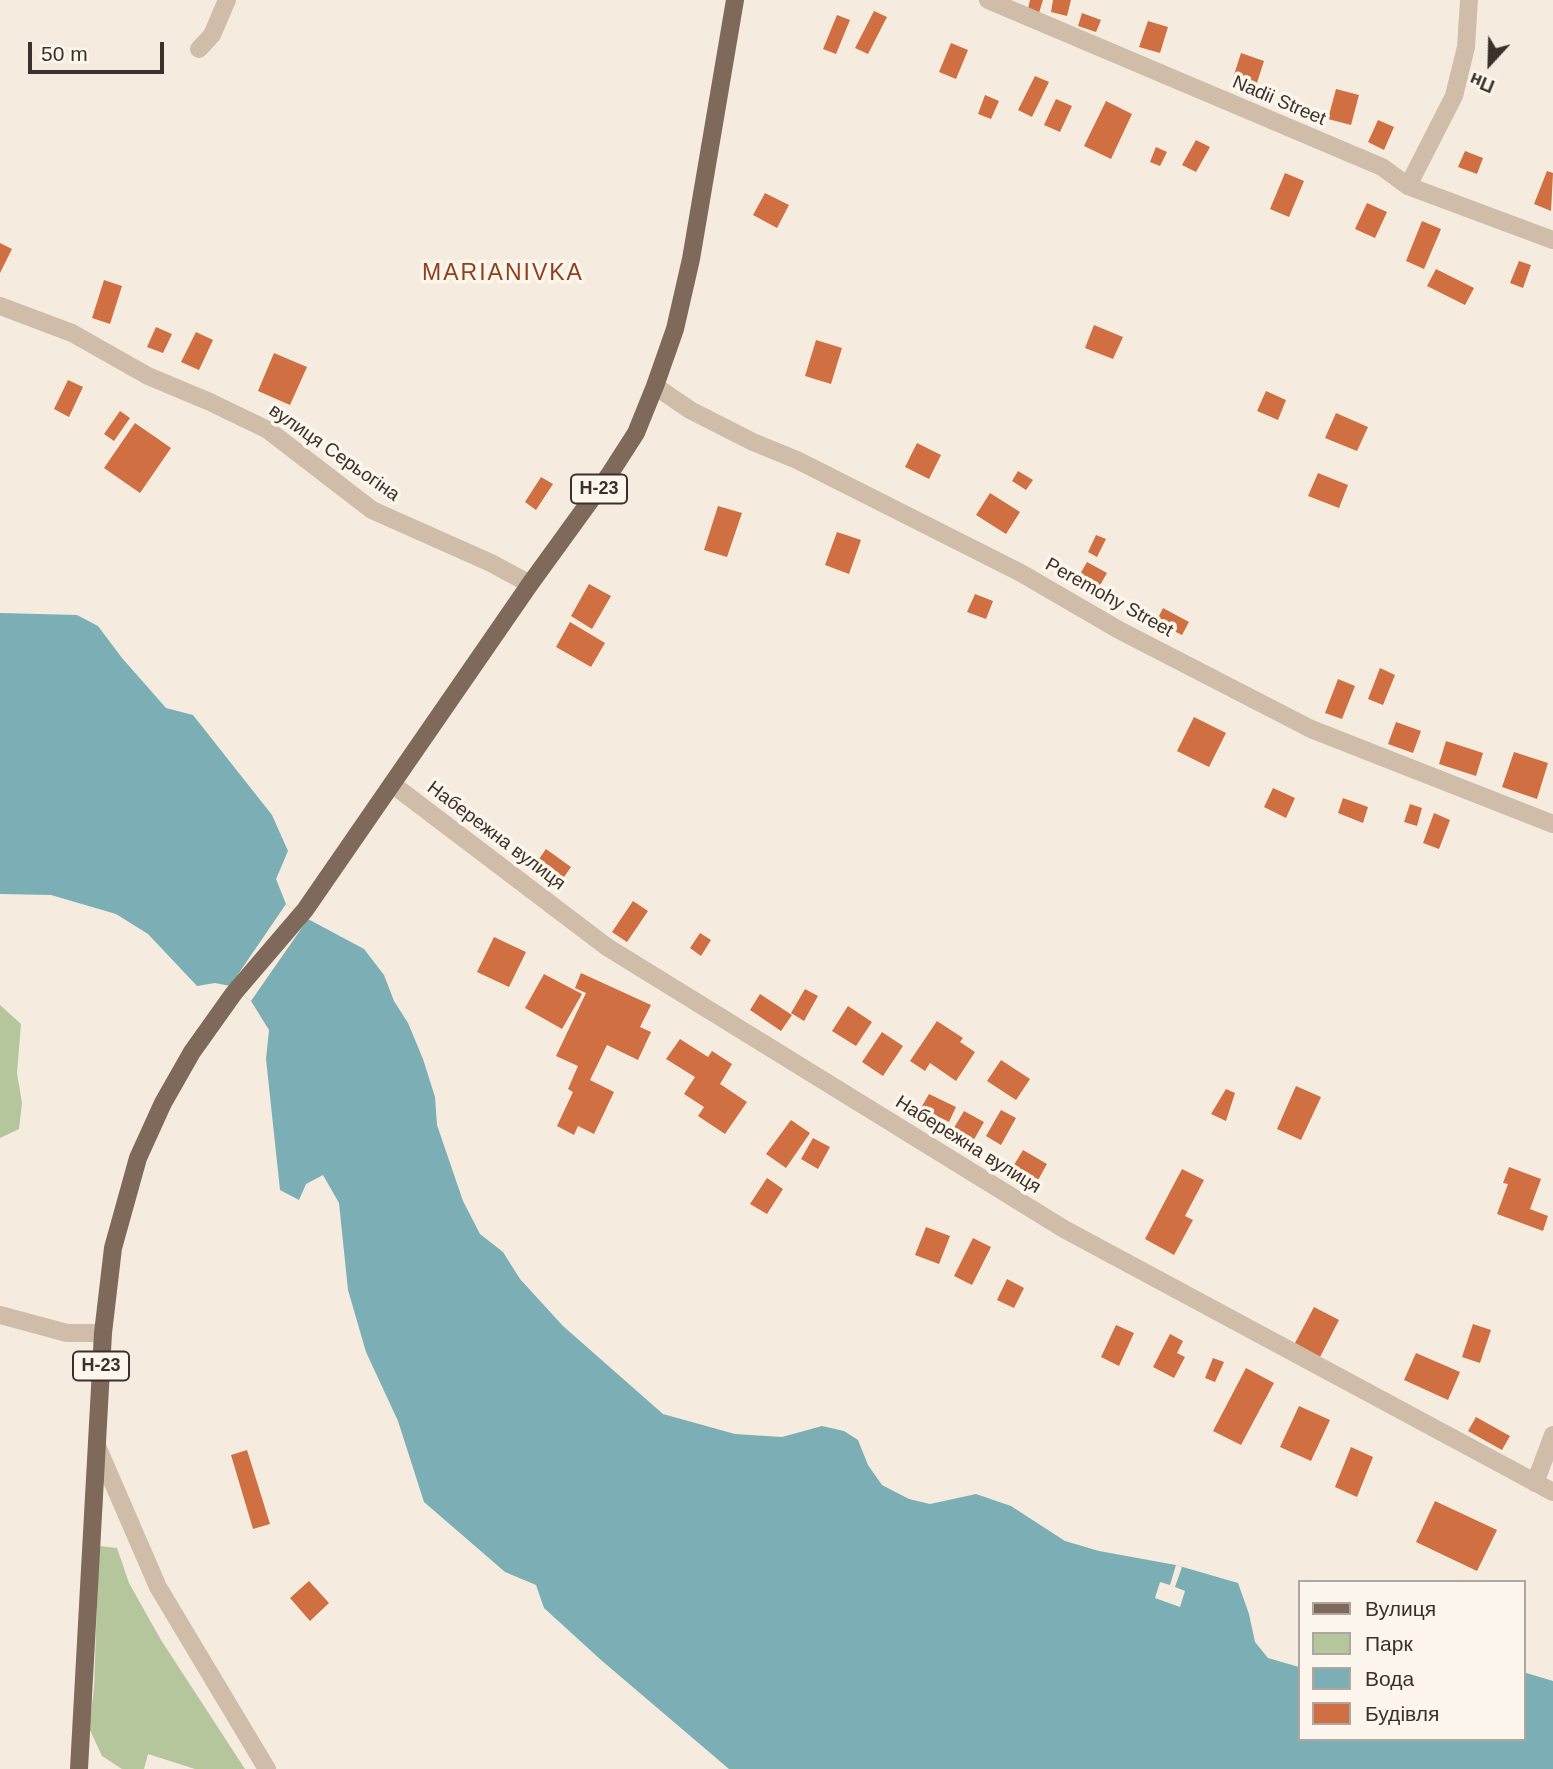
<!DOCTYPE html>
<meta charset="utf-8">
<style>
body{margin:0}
#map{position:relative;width:1553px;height:1769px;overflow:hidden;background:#f5ecdf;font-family:Helvetica,sans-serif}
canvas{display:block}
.legend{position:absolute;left:1298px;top:1580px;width:228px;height:161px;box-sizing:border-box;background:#fcf6ed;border:2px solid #afa79f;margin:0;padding:9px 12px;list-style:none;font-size:21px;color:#3c312a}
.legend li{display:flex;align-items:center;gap:14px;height:35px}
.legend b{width:35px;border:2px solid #afa79f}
.north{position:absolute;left:1455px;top:28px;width:70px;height:70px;-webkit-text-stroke:5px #fcf6ed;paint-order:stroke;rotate:202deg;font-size:19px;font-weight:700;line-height:28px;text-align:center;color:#3c312a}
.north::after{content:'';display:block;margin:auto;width:24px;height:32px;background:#3c312a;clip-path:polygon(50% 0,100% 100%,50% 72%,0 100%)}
.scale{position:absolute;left:28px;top:42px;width:136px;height:32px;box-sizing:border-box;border:4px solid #3c312a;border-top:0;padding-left:9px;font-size:21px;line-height:24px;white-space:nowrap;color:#3c312a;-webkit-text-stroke:5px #fcf6ed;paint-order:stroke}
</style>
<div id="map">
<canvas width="1553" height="1769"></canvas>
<ul class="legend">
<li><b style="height:9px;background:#7f695a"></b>Вулиця</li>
<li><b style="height:19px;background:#b5c69d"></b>Парк</li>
<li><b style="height:19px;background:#7bafb5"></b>Вода</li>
<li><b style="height:19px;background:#d06f42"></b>Будівля</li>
</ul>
<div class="north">Пн</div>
<div class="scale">50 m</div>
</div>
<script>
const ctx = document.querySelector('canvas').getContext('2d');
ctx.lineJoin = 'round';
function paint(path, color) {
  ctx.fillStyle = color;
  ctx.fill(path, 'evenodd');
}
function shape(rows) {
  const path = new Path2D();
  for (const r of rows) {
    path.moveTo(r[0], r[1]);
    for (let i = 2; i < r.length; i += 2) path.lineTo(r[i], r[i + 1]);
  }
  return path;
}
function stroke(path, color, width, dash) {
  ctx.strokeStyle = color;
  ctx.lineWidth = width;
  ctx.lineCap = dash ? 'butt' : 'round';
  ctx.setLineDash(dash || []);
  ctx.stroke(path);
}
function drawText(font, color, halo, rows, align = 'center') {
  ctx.font = font + ' Helvetica,sans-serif';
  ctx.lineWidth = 7;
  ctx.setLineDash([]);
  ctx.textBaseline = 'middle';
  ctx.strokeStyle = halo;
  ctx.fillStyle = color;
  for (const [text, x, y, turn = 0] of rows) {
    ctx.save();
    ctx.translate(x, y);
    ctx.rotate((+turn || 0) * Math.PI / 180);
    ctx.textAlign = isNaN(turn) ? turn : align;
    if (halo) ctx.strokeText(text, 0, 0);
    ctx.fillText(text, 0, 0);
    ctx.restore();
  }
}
paint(shape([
 [0,1005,21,1024,17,1073,22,1103,19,1129,0,1138],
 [99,1546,117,1548,129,1583,161,1640,245,1769,195,1769,148,1754,144,1769,122,1769,102,1756,89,1728,94,1688]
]), '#b5c69d');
paint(shape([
 [0,613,77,615,98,626,122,658,166,708,193,715,272,815,288,851,276,879,286,904,308,919,364,949,384,975,394,1001,408,1023,423,1059,435,1097,437,1125,463,1201,480,1234,503,1252,520,1279,563,1326,663,1414,735,1434,782,1437,822,1426,844,1431,858,1440,868,1465,882,1485,909,1499,930,1504,976,1494,1011,1506,1065,1541,1099,1551,1176,1565,1238,1583,1249,1614,1255,1642,1268,1658,1299,1667,1299,1739,1523,1739,1523,1672,1553,1681,1553,1769,729,1769,601,1660,544,1608,536,1585,505,1572,424,1502,398,1421,366,1352,348,1290,339,1203,323,1175,306,1184,299,1200,280,1190,266,1059,269,1030,251,1001,230,986,215,983,197,986,148,934,116,914,51,895,0,894]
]), '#7bafb5');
paint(shape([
 [286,904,308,919,251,1001,230,986],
 [1176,1565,1182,1567,1175,1587,1185,1591,1180,1607,1155,1598,1160,1582,1170,1585]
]), '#f5ecdf');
paint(shape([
 [1030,0,1043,0,1039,13,1028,9],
 [1053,0,1071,0,1067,16,1051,12],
 [874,11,887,17,868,54,855,48],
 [1082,13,1101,20,1096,32,1078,26],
 [837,15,850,20,836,54,823,49],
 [1148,21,1168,27,1160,53,1139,47],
 [951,43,968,50,956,79,939,72],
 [1241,53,1264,61,1255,89,1232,81],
 [1035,76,1049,82,1032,117,1018,110],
 [1336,89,1359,95,1351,125,1328,119],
 [985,95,999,101,991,119,978,114],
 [1056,99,1072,106,1060,132,1044,125],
 [1106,101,1132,114,1111,159,1084,146],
 [1378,120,1394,127,1384,150,1368,142],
 [1196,140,1210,147,1196,172,1182,165],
 [1156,147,1167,152,1160,166,1150,162],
 [1465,151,1483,158,1477,174,1458,167],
 [1547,171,1553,173,1551,211,1534,204],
 [1285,173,1304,181,1289,217,1270,209],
 [765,193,789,205,777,228,753,215],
 [1367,203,1387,212,1375,238,1355,229],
 [1422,221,1441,229,1424,269,1406,261],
 [0,243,12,249,0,273],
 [1519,261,1531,265,1523,288,1510,283],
 [1436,269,1474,288,1465,305,1427,286],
 [104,280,122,286,110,324,92,318],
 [1094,325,1123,337,1113,359,1085,348],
 [156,327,172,334,163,353,147,347],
 [196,332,213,340,199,370,181,362],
 [816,340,842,348,831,384,805,376],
 [274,353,307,367,290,405,258,391],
 [68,380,83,387,69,417,54,409],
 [1266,391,1286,400,1278,420,1257,411],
 [120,411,130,418,114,441,104,434],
 [1336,413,1368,427,1357,451,1325,438],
 [135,423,171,448,140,493,104,468],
 [917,443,941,455,929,479,905,467],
 [1018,471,1033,480,1026,490,1012,481],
 [1318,473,1348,485,1339,508,1308,496],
 [541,477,553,484,536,510,525,502],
 [990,493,1020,512,1006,534,976,515],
 [718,506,742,513,727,557,704,550],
 [837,532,861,540,849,574,825,565],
 [1096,535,1106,539,1097,557,1088,552],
 [1087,562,1107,573,1099,587,1079,576],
 [589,584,611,596,592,629,571,616],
 [975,594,993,601,986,619,967,612],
 [1163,608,1189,622,1182,635,1156,622],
 [570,622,605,643,591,667,556,647],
 [1380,668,1395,675,1383,705,1368,699],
 [1338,679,1355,686,1342,719,1325,713],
 [1194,717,1226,733,1209,767,1177,751],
 [1396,722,1421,731,1413,753,1388,744],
 [1446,741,1483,753,1476,776,1439,764],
 [1514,752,1548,763,1537,799,1502,787],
 [1273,788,1295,798,1286,818,1264,807],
 [1343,798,1368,807,1363,823,1338,813],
 [1410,804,1422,808,1417,826,1404,822],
 [1434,813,1450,820,1439,849,1423,843],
 [546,849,571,867,557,887,532,869],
 [633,901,648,911,627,942,612,932],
 [700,933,711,940,701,956,690,948],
 [494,937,526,952,509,987,477,972],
 [581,973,651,1005,640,1027,651,1032,638,1060,607,1045,590,1080,614,1092,594,1134,578,1126,574,1135,557,1126,573,1092,568,1089,578,1066,556,1056,586,993,575,988],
 [544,974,582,994,562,1029,525,1008],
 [805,989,818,996,804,1021,791,1013],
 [760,994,792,1015,781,1031,750,1010],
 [848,1006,872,1022,856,1046,832,1031],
 [937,1021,963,1038,960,1042,975,1052,956,1081,930,1063,925,1071,910,1061],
 [882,1032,903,1046,883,1076,862,1062],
 [680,1039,708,1057,712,1051,732,1064,720,1084,747,1102,725,1134,698,1116,704,1107,684,1094,695,1077,666,1059],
 [1001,1060,1030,1079,1016,1100,987,1081],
 [1296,1086,1321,1097,1301,1140,1277,1129],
 [1226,1089,1235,1093,1226,1121,1211,1114],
 [929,1094,956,1107,949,1122,921,1108],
 [1001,1110,1016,1118,1001,1145,986,1136],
 [964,1111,984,1122,972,1143,952,1131],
 [791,1120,810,1133,786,1168,766,1154],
 [813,1138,830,1147,818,1169,801,1159],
 [1023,1150,1047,1164,1033,1189,1008,1175],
 [1509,1167,1541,1179,1530,1209,1548,1216,1543,1231,1497,1214,1508,1184,1503,1183],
 [1182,1169,1204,1180,1185,1216,1193,1220,1174,1255,1145,1239],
 [767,1178,783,1189,767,1214,750,1204],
 [926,1227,950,1236,939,1264,915,1255],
 [973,1238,991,1247,972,1285,954,1276],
 [1007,1279,1024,1288,1014,1308,997,1300],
 [1314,1307,1339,1320,1320,1357,1295,1343],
 [1473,1324,1491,1330,1480,1363,1462,1357],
 [1116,1325,1134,1333,1119,1366,1101,1357],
 [1170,1334,1183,1341,1177,1353,1185,1357,1174,1378,1153,1367],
 [1416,1353,1460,1372,1448,1400,1404,1380],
 [1213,1358,1224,1362,1215,1382,1205,1378],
 [1246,1368,1274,1383,1241,1445,1213,1431],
 [1299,1406,1330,1420,1311,1461,1280,1447],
 [1476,1417,1510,1436,1502,1450,1468,1431],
 [1351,1447,1373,1457,1357,1497,1335,1487],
 [247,1450,270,1524,253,1529,231,1455],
 [1435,1501,1497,1530,1477,1571,1416,1542],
 [309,1581,329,1603,310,1621,290,1598]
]), '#d06f42');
stroke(shape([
 [988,0,1382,167,1408,186,1553,240],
 [199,49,212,35,227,0],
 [1408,186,1454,96,1466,47,1469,0],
 [0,306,72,333,148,376,210,402,268,430,372,510,491,563,530,584],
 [655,386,690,410,753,442,797,460,1021,573,1119,630,1311,729,1553,824],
 [392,784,607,947,1064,1229,1553,1492],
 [0,1315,67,1333,103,1333],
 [97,1446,158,1587,267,1769],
 [1535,1483,1553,1435]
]), '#cfbda9', 18);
stroke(shape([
 [79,1769,103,1333,113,1248,138,1158,163,1103,192,1052,234,993,305,910,530,584,609,475,636,433,655,386,675,329,691,259,735,0]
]), '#7f695a', 18);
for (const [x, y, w] of [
 [599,489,56],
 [101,1366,56]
]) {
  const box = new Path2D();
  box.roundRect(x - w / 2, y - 14.5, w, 29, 5);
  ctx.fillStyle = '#fcf6ed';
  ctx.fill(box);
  stroke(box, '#3c312a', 2);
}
drawText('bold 18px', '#3c312a', null, [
 ["Н-23",599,489],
 ["Н-23",101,1366]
]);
drawText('19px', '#3c312a', '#fcf6ed', [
 ["Nadii Street",1279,101,23],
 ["вулиця Серьогіна",334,453,35],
 ["Peremohy Street",1109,598,29],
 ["Набережна вулиця",496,836,37],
 ["Набережна вулиця",968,1145,32]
]);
ctx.letterSpacing = '2px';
drawText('23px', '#92401b', '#fcf6ed', [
 ["MARIANIVKA",503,274]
]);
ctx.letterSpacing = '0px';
</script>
